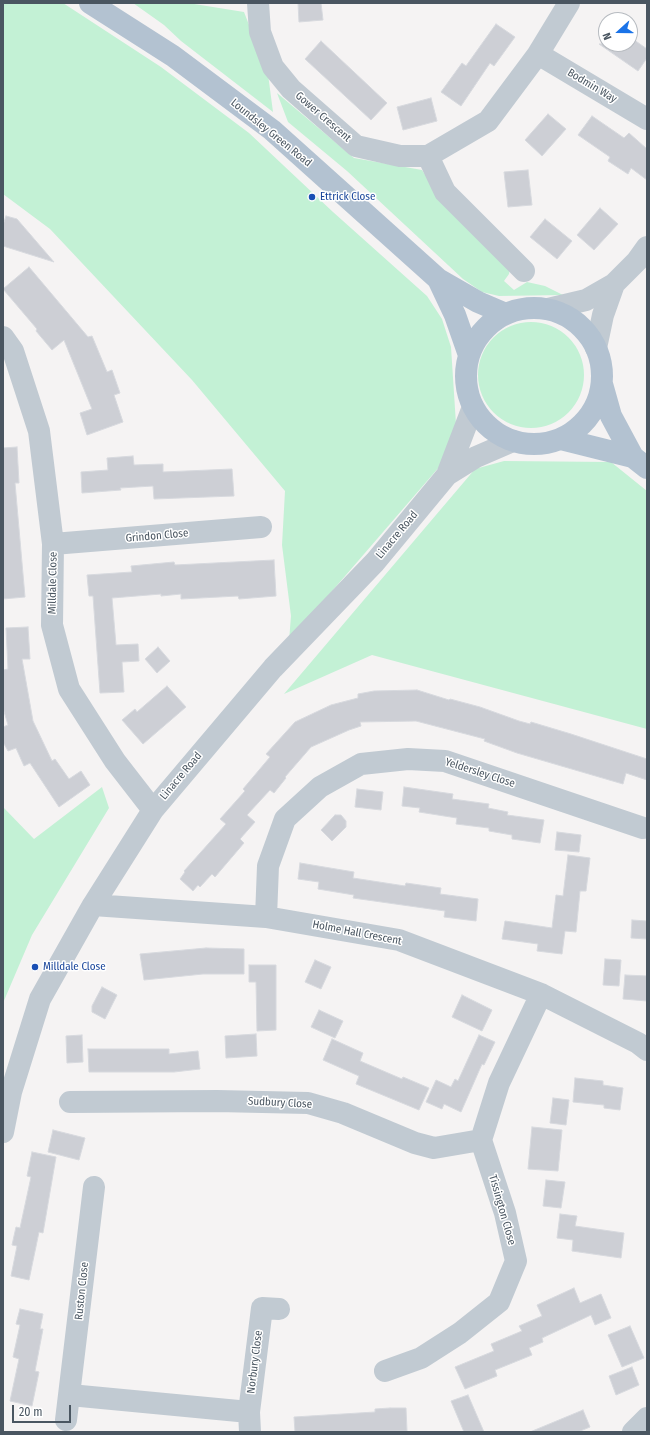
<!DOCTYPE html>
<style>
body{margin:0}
#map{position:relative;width:650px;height:1435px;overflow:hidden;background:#f5f3f3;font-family:"Fira Sans Condensed",sans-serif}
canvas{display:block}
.frame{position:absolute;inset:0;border:4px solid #4a5661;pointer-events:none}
.north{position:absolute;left:598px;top:12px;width:40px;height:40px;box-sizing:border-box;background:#fff;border:1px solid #b7bbc0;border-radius:50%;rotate:249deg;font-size:11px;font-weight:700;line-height:16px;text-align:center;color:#4a5661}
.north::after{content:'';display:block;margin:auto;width:14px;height:18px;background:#1a73e8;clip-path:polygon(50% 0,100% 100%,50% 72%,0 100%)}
.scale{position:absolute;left:12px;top:1405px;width:59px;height:18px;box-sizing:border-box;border:2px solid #4a5661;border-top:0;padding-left:5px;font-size:12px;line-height:14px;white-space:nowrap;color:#4a5661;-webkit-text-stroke:3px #fff;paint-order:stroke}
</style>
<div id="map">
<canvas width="650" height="1435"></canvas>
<div class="frame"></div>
<div class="north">N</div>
<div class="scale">20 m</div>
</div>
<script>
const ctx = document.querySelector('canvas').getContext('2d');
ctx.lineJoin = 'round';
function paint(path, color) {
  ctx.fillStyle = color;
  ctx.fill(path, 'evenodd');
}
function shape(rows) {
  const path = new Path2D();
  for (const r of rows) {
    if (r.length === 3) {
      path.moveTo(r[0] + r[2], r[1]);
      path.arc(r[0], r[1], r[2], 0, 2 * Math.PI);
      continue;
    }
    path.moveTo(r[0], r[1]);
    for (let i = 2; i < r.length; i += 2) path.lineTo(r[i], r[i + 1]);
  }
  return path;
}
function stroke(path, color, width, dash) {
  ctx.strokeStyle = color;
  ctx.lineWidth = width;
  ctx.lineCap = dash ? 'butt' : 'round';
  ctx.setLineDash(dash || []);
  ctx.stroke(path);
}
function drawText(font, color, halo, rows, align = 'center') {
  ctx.font = font + ' "Fira Sans Condensed",sans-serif';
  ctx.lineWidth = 3;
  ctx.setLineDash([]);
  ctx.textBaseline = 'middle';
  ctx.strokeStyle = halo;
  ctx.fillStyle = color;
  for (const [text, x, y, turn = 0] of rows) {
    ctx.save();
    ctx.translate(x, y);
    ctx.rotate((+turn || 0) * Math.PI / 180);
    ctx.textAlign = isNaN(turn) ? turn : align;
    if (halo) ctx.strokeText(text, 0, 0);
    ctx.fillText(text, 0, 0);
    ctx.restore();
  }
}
paint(shape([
 [3,3,63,3,161,67,249,133,333,212,427,296,442,319,451,347,456,424,440,466,289,641,291,616,282,545,285,491,192,380,50,229,3,194],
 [133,3,188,3,244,12,268,74,273,112,181,41,164,25],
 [277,93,354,158,422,170,443,202,510,266,509,274,504,281,514,290,527,282,545,286,563,295,499,296,482,292,463,279,347,171,288,122],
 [531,375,53],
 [504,461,611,462,647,491,647,729,372,655,284,694,475,469],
 [102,787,109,808,32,935,3,1003,3,807,34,839]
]), '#c3f1d5');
const building = shape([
 [298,3,321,3,323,20,299,22,298,3],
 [496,24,515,37,494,66,490,63,461,106,441,92,462,63,466,66,496,24],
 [630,37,647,49,647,58,638,71,599,44,630,44,630,37],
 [321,41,387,103,371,120,305,59,321,41],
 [431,98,437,121,403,130,397,107,431,98],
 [548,114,566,129,542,156,525,140,548,114],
 [592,116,624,138,629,133,647,149,647,180,631,168,628,174,608,161,610,157,578,135,592,116],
 [528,170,532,205,508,207,504,172,528,170],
 [600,208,618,224,594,250,577,235,600,208],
 [6,216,17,219,54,262,3,246,3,225,6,216],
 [545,219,572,241,557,259,530,237,545,219],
 [29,267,88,337,92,336,107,372,112,370,120,393,114,395,123,422,87,435,80,413,92,409,64,340,52,350,36,331,37,329,3,289,29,267],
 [17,447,19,483,15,483,25,597,3,599,3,448,17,447],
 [133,456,134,465,163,464,163,472,232,469,234,496,154,499,153,486,120,488,121,490,82,493,81,472,108,470,107,458,133,456],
 [274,560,276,596,239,599,238,596,181,599,181,594,161,596,161,594,112,598,116,645,138,644,139,661,122,662,124,692,100,693,93,596,89,596,87,575,132,572,131,566,174,562,175,565,274,560],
 [28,627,30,659,22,659,33,721,52,761,55,759,69,779,81,771,90,785,59,807,30,763,24,766,16,748,8,751,3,742,3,727,8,725,3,708,3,670,8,669,6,628,28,627],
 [158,647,170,661,157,673,145,659,158,647],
 [167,686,186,707,143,744,122,720,135,709,137,712,167,686],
 [417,690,449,700,450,699,480,707,519,721,530,724,531,722,571,734,647,759,647,780,626,773,623,784,517,753,484,741,485,739,416,721,360,722,361,726,349,730,311,747,285,777,286,778,274,793,270,790,247,815,255,822,240,839,244,843,215,877,212,874,200,887,198,885,193,891,180,879,185,872,184,871,226,824,220,819,245,791,243,789,270,757,266,754,295,722,331,705,358,698,358,694,374,691,417,690],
 [404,787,453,794,452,799,489,804,488,808,508,812,507,815,544,820,540,843,512,839,512,835,489,831,489,828,456,824,457,818,419,812,420,808,402,806,404,787],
 [357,789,383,792,381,810,355,807,357,789],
 [335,815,341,815,346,821,346,827,332,841,321,830,335,815],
 [557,832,581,835,579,852,555,850,557,832],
 [568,855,590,858,586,891,580,891,576,932,565,931,562,954,537,951,538,944,502,939,505,921,552,928,556,895,563,896,568,855],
 [300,863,354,872,353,878,405,886,406,883,441,888,440,894,478,899,476,921,444,917,445,911,353,898,354,895,318,889,319,882,298,879,300,863],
 [632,920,647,921,647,939,631,938,632,920],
 [206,948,244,949,244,974,203,974,144,980,140,954,206,948],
 [605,959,621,960,619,986,603,985,605,959],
 [315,960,331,967,321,989,305,982,315,960],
 [249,965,276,965,276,1030,257,1031,256,982,249,982,249,965],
 [625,975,647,976,647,1001,623,999,625,975],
 [102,987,117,995,105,1019,92,1012,92,1006,102,987],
 [462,995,492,1010,482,1031,452,1017,462,995],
 [319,1010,343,1021,335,1038,311,1027,319,1010],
 [256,1034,257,1056,226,1058,225,1036,256,1034],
 [82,1035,83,1062,67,1063,66,1036,82,1035],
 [479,1035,495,1042,484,1065,482,1064,461,1112,444,1104,442,1109,426,1102,436,1080,451,1087,455,1079,458,1081,479,1035],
 [332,1039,363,1053,360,1061,402,1079,403,1077,429,1088,419,1110,356,1084,359,1076,323,1060,332,1039],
 [88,1049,169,1049,169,1054,198,1051,200,1069,174,1072,89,1072,88,1049],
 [575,1078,603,1081,603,1085,623,1088,620,1110,604,1108,604,1105,573,1102,575,1078],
 [553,1098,569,1100,566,1125,550,1123,553,1098],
 [532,1127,562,1130,558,1171,528,1169,532,1127],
 [53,1130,85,1138,79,1160,48,1152,53,1130],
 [32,1152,56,1157,43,1233,39,1232,29,1280,11,1276,17,1246,12,1245,16,1227,20,1228,31,1177,27,1176,32,1152],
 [546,1180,565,1182,561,1208,543,1206,546,1180],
 [560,1214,577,1216,575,1226,624,1233,621,1258,572,1251,573,1240,557,1238,560,1214],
 [574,1288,580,1303,601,1294,611,1318,595,1325,591,1315,542,1338,543,1342,529,1348,532,1355,495,1370,497,1376,465,1389,455,1367,494,1351,491,1344,522,1331,519,1326,542,1316,537,1305,574,1288],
 [20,1309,43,1314,40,1329,43,1329,35,1371,39,1372,32,1406,10,1401,19,1359,13,1357,20,1325,16,1324,20,1309],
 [630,1326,644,1358,622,1367,608,1335,630,1326],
 [632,1367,639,1385,616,1395,609,1376,632,1367],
 [468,1395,484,1432,464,1432,451,1401,468,1395],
 [390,1408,406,1408,407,1431,295,1432,294,1417,375,1412,375,1409,390,1408],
 [583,1410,590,1427,578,1432,530,1432,583,1410]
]);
paint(building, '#cdcfd5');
stroke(building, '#d7d9de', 1);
stroke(shape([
 [258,3,260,32,273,67,291,89,356,146,400,156,428,156,488,121,538,54,569,3],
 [538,54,647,119],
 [428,156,445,192,524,271],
 [548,309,586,300,614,284,637,261,647,247],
 [3,337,13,351,39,431,53,544,52,625,69,689,115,761,153,810],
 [596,348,603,315,614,284],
 [447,475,476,457,513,441],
 [53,544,261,527],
 [93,905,266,917,399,940,541,994,638,1043,647,1050],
 [266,917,268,866,285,819,320,787,361,764,408,759,445,761,643,828],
 [70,1102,217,1101,308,1103,343,1113,415,1143,434,1148,481,1140],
 [3,1132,11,1092,40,999,93,905,153,810,273,668,375,562,447,475,473,407],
 [385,1371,421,1358,460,1333,499,1302,516,1261,505,1213,481,1140,499,1083,541,994],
 [70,1395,249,1412],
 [66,1420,94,1187],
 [250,1432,249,1412,262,1308,279,1309],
 [633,1432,647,1418]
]), '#c1cad2', 22);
stroke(shape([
 [90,3,173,56,272,130,438,279,478,302,506,314],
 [438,279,455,315,469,355],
 [534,376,68],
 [602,384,611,416,633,457,647,468],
 [561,439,633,457]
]), '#b3c2d1', 22);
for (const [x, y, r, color] of [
 [312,197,4,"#1a4fb4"],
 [35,967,4,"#1a4fb4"]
]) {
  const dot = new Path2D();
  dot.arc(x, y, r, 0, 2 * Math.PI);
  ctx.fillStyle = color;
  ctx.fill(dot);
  stroke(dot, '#fff', 1.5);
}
drawText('11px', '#4a5661', '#fff', [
 ["Bodmin Way",592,86,31],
 ["Gower Crescent",323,117,41],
 ["Loundsley Green Road",271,133,39],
 ["Linacre Road",397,535,-50],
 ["Grindon Close",157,536,-5],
 ["Milldale Close",53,583,-89],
 ["Yeldersley Close",480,773,18],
 ["Linacre Road",181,776,-50],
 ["Holme Hall Crescent",357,933,11],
 ["Sudbury Close",280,1103,3],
 ["Tissington Close",502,1210,74],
 ["Ruston Close",82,1291,-84],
 ["Norbury Close",255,1362,-83]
]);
drawText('11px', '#164399', '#fff', [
 ["Ettrick Close",320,197],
 ["Milldale Close",43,967]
], 'left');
</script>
